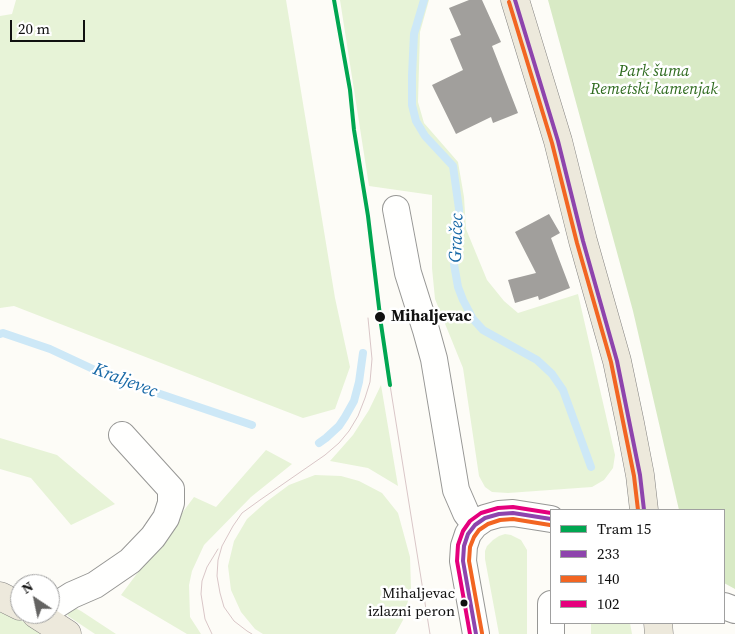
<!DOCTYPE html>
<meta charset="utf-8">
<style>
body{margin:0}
#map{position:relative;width:735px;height:634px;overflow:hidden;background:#fdfcf7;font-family:"Source Serif 4",serif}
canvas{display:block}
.legend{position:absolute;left:550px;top:509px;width:175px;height:115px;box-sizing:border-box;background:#fff;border:1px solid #a0a0a0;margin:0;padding:6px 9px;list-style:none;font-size:15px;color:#111}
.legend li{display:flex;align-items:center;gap:10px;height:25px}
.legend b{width:25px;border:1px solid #a0a0a0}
.north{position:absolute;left:10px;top:574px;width:50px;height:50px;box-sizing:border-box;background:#fff;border:1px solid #a0a0a0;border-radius:50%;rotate:326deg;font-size:14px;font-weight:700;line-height:20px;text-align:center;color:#111}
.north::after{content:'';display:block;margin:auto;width:18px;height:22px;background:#646362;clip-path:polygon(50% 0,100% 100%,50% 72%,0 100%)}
.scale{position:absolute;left:10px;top:20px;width:75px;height:22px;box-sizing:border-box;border:2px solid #111;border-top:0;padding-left:6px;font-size:15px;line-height:18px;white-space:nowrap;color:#111;-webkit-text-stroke:4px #fff;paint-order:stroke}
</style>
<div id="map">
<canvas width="735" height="634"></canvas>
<ul class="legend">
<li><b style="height:6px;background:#00a651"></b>Tram 15</li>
<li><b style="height:6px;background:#8e44ad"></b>233</li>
<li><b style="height:6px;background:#f26522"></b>140</li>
<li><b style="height:6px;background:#e5007d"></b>102</li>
</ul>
<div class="north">N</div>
<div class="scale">20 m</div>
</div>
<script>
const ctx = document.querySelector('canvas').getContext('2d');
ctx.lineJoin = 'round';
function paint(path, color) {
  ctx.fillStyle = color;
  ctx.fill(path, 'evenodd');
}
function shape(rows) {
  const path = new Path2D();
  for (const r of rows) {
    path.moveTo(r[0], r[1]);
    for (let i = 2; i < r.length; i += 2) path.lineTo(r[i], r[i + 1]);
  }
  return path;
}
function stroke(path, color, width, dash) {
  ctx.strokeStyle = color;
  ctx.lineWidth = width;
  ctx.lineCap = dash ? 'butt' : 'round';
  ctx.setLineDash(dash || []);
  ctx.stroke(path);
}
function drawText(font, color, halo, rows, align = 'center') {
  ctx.font = font + ' "Source Serif 4",serif';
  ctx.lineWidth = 5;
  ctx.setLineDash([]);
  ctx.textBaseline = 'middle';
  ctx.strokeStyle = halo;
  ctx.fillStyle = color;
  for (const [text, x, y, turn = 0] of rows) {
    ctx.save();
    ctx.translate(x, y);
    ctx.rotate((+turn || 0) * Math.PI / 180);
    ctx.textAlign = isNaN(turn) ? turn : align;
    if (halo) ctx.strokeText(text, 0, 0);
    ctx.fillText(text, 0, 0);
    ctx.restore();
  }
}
paint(shape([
 [16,0,286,0,335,298,350,367,335,409,303,418,14,306,0,308,0,16,12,14],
 [340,0,429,0,420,32,418,102,424,123,458,162,464,197,466,229,487,280,504,301,518,313,578,294,615,455,613,468,604,480,592,487,508,493,492,492,485,487,479,476,463,368,435,299,432,268,432,195,369,186],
 [381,385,398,486,368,468,330,461,353,435,369,410],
 [0,438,57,455,115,504,71,525,31,478,0,469],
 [266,450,292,464,251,497,204,545,192,571,189,585,190,617,201,634,187,634,121,595,194,497,216,507],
 [315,475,341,476,359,481,382,493,398,513,410,557,411,589,403,620,397,631,395,634,263,634,255,629,241,612,231,590,228,566,234,541,247,519,266,502,289,485],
 [505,534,511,535,521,540,527,550,527,634,499,634,485,559,485,551,487,546,493,540,499,536],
 [75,608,81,611,116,634,95,634,68,616,67,612],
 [0,609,37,629,44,634,0,634],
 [591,623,630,623,632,634,591,634]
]), '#e7f3d7');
paint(shape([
 [548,0,735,0,735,589,724,583,724,510,679,510,633,311]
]), '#d8eac5');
stroke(shape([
 [424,0,414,34,412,75,412,105,416,121,425,136,453,166,459,209,459,227,454,264,458,287,463,300,473,319,483,330,537,360,552,374,563,390,591,467],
 [0,334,3,333,50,349,110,377,252,425],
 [319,443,326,438,339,426,345,417,354,401,359,382,363,353]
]), '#cde8f7', 8);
paint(shape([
 [469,0,482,0,501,42,492,46,518,113,493,123,491,117,456,134,432,85,463,70,450,39,461,35,449,8],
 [549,214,560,233,551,238,570,288,539,300,538,296,515,303,508,280,536,273,515,232]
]), '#a19f9c');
const minor = shape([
 [396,209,408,273,426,330,434,359,456,490,466,513,475,525],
 [724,606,735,610],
 [50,609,72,595,95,585,130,561,153,537,166,518,171,503,171,489,122,435],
 [476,634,463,561,464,546,468,534,475,525,485,518,499,514,513,513,551,519],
 [551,634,551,604]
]);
const major = shape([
 [515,0,558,141,583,241,617,361,630,423,640,475,644,510],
 [0,596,20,606],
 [36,614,67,634],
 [658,623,659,634]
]);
stroke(minor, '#979795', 28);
stroke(major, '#858482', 29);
stroke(minor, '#fffffe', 26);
stroke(major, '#ede9dc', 28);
stroke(shape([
 [390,385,430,634],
 [212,634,205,619,201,594,202,581,207,567,218,549],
 [252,634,247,631,234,621,224,607,220,593,217,576,218,560,222,546,233,526,242,513,260,500,325,455,339,443,349,431,358,416,365,398,370,382,372,359,368,318]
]), '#d9c6c7', 1);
stroke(shape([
 [515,0,558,141,583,241,617,361,640,475,644,510],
 [476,634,463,561,464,546,468,534,475,525,485,518,499,514,513,513,551,519]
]), '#8e44ad', 4);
stroke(shape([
 [509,2,552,143,577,243,611,362,634,476,638,510],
 [482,633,469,561,470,547,474,537,479,530,488,524,500,520,513,519,550,525]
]), '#f26522', 4);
stroke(shape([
 [470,634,457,561,458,545,463,531,470,521,481,513,498,508,513,507,551,513]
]), '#e5007d', 4);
stroke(shape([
 [334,0,350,90,354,130,368,216,381,324,390,385]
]), '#00a651', 4);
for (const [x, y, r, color] of [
 [380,317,6,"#111"],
 [464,603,4.5,"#111"]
]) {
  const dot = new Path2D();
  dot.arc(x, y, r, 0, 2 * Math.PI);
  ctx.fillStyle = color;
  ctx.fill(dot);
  stroke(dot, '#fff', 2);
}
drawText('15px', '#111', '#fff', [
 ["Mihaljevac",455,594],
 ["izlazni peron",455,612]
], 'right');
drawText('italic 16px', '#2f6b1f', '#fff', [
 ["Park šuma",654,72],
 ["Remetski kamenjak",654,90]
]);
drawText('bold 16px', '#111', '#fff', [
 ["Mihaljevac",391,317]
], 'left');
drawText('italic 18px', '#1768a6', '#fff', [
 ["Gračec",457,238,-88],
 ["Kraljevec",125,381,21]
]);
</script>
